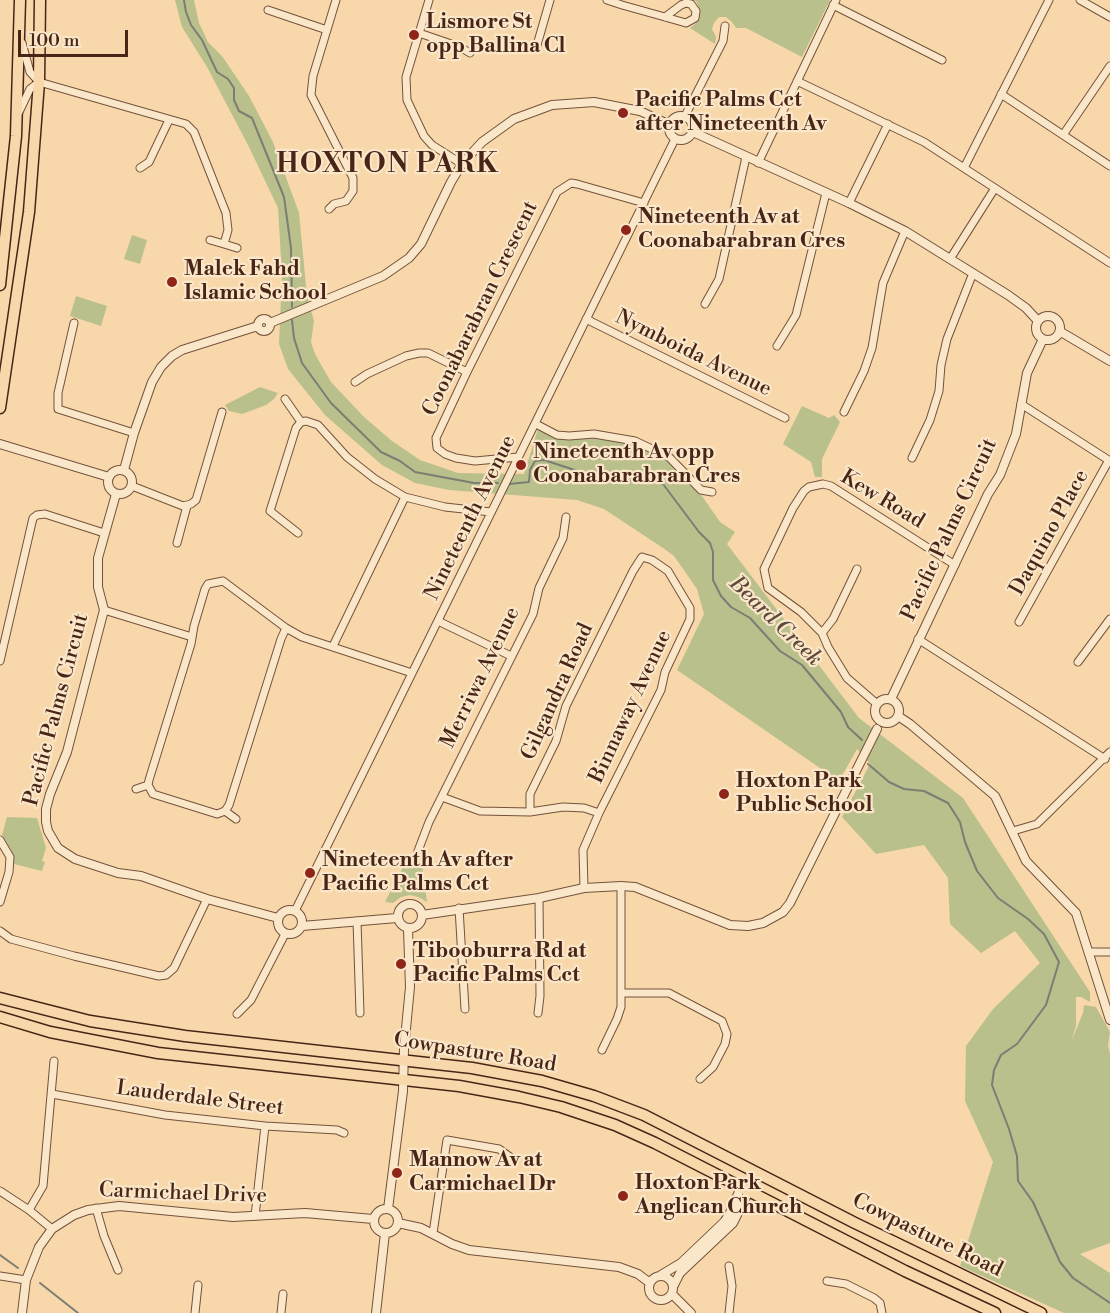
<!DOCTYPE html>
<style>
body{margin:0}
#map{position:relative;width:1110px;height:1313px;overflow:hidden;background:#f8d8aa;font-family:"Libre Bodoni",serif}
canvas{display:block}
.scale{position:absolute;left:18px;top:30px;width:110px;height:27px;box-sizing:border-box;border:3px solid #482517;border-top:0;padding-left:8px;font-size:18px;line-height:21px;white-space:nowrap;color:#482517;-webkit-text-stroke:4px #fae6c8;paint-order:stroke}
</style>
<div id="map">
<canvas width="1110" height="1313"></canvas>
<div class="scale">100 m</div>
</div>
<script>
const ctx = document.querySelector('canvas').getContext('2d');
ctx.lineJoin = 'round';
function paint(path, color) {
  ctx.fillStyle = color;
  ctx.fill(path, 'evenodd');
}
function shape(rows) {
  const path = new Path2D();
  for (const r of rows) {
    if (r.length === 3) {
      path.moveTo(r[0] + r[2], r[1]);
      path.arc(r[0], r[1], r[2], 0, 2 * Math.PI);
      continue;
    }
    path.moveTo(r[0], r[1]);
    for (let i = 2; i < r.length; i += 2) path.lineTo(r[i], r[i + 1]);
  }
  return path;
}
function stroke(path, color, width, dash) {
  ctx.strokeStyle = color;
  ctx.lineWidth = width;
  ctx.lineCap = dash ? 'butt' : 'round';
  ctx.setLineDash(dash || []);
  ctx.stroke(path);
}
function drawText(font, color, halo, rows, align = 'center') {
  ctx.font = font + ' "Libre Bodoni",serif';
  ctx.lineWidth = 4.5;
  ctx.setLineDash([]);
  ctx.textBaseline = 'middle';
  ctx.strokeStyle = halo;
  ctx.fillStyle = color;
  for (const [text, x, y, turn = 0] of rows) {
    ctx.save();
    ctx.translate(x, y);
    ctx.rotate((+turn || 0) * Math.PI / 180);
    ctx.textAlign = isNaN(turn) ? turn : align;
    if (halo) ctx.strokeText(text, 0, 0);
    ctx.fillText(text, 0, 0);
    ctx.restore();
  }
}
paint(shape([
 [175,0,194,0,199,23,208,42,222,56,249,96,273,142,299,213,307,296,314,321,311,342,315,354,331,382,364,417,392,441,420,460,458,473,524,474,538,429,554,429,565,433,606,433,662,453,693,483,720,522,735,532,727,544,859,718,963,798,1090,992,1090,1002,1081,997,1076,997,1076,1026,1071,1042,1083,1013,1084,1005,1096,1007,1110,1032,1108,1046,1110,1053,1110,1243,1080,1254,1110,1273,1110,1313,1064,1313,960,1266,993,1162,965,1101,966,1046,993,1009,1040,963,1015,931,981,953,950,924,948,878,924,845,876,854,842,817,870,764,857,749,839,781,677,670,704,614,697,589,674,556,663,548,604,509,577,500,449,490,415,483,382,465,325,415,288,369,279,344,282,275,278,208,249,147,207,67,182,27],
 [692,0,830,0,802,57,746,28,736,28,732,22,726,17,719,17,714,23,712,29,716,37,715,44,690,28,695,24,699,18,700,10,696,1],
 [132,235,147,240,140,264,124,259],
 [76,296,107,306,101,326,70,316],
 [260,387,278,393,274,399,266,405,242,414,229,411,225,405],
 [802,406,829,418,834,415,840,422,822,459,822,477,815,477,811,462,783,444],
 [7,817,37,818,46,848,42,861,45,862,42,871,14,864,12,851,2,835],
 [408,857,416,863,422,864,427,902,418,897,410,895,401,897,393,903,385,902]
]), '#b9c08c');
stroke(shape([
 [184,0,186,12,191,25,202,40,217,72,228,79,234,88,234,100,239,111,252,118,284,197,291,248,292,307],
 [292,320,294,338,302,363,331,403,381,452,400,461,415,472,474,483,498,483],
 [509,484,529,482,530,470,535,461,544,460,584,473,611,475,627,482,642,477,663,484,699,532,710,543,713,552,713,580,721,596,731,607,750,618,780,651,802,665,841,712,848,727,862,740],
 [868,764,889,782,904,789,924,791,948,803,960,822,965,842,977,871,998,898,1028,919,1044,934,1059,962,1046,1005,1017,1044,1001,1055,994,1070,992,1085,1009,1129,1017,1156,1018,1181,1033,1202,1060,1262,1073,1278,1110,1303],
 [0,1255,18,1268],
 [40,1283,78,1313]
]), '#7c7e73', 2);
const minor = shape([
 [429,0,406,77,407,100,424,136,432,145,462,164],
 [607,0,622,5,665,17,686,23,695,18,696,11,691,4,686,3,681,5,665,17],
 [1080,0,1110,17],
 [833,5,942,60],
 [268,10,327,30],
 [419,33,460,47,470,53],
 [22,43,30,72,39,82,186,124,194,132,226,213,228,230,224,244,237,248],
 [537,45,550,0],
 [797,81,924,142,1110,263],
 [1001,94,1110,166],
 [19,112,30,89,39,82],
 [685,116,723,41,725,26],
 [1063,135,1110,66],
 [758,163,836,0],
 [140,168,149,162,169,120],
 [964,168,1049,0],
 [849,203,888,124],
 [329,209,334,204,346,201,353,191,353,178,311,95,313,76,336,0],
 [210,240,224,244],
 [950,259,995,188],
 [705,304,719,279,746,157],
 [586,319,785,418],
 [74,323,58,393,58,409,134,433],
 [777,346,796,315,826,193],
 [355,382,367,374,406,356,419,353,428,353,467,372],
 [285,399,301,422],
 [1021,404,1110,461],
 [844,412,864,371,872,348,883,283,905,231],
 [536,424,557,435,569,436,594,434,635,441,669,457,701,490,712,492],
 [518,457,475,461,456,458,445,454,437,448,436,438,467,372,557,192,571,183,577,184,644,203],
 [912,458,930,420,939,391,941,365,947,339,973,273],
 [132,486,183,506,191,504,196,500,199,490,222,412],
 [298,533,270,511,296,428,301,422,306,421,318,425,347,457,375,479,405,497,445,507,491,512],
 [177,543,187,506],
 [104,610,192,637],
 [438,621,511,656],
 [1019,622,1109,460],
 [286,628,281,639,229,805,225,811,217,814,153,794,148,785,149,780,191,644,194,626,205,589,208,584,223,581,286,628,302,637,412,673],
 [822,633,833,619,857,569],
 [918,639,1105,759],
 [333,646,405,497],
 [0,661,33,518,37,515,45,514,104,533],
 [1078,662,1110,619],
 [877,704,847,678,828,647,822,633,801,612,768,588,764,569,793,508,804,491,809,487,823,484,831,486,955,565],
 [136,789,148,785],
 [442,797,480,811,530,812,563,807,584,808,599,813],
 [225,811,236,819],
 [530,812,530,794,556,741,566,706,633,571,642,557,652,560,668,571,690,608,690,619,665,672,661,690,599,813,583,850,584,888],
 [1013,831,1037,824,1110,752],
 [0,840,10,857,9,872,0,902],
 [418,851,429,822,533,614,539,588,563,538,566,517],
 [459,908,465,1009],
 [295,911,675,139],
 [357,921,360,1013],
 [0,931,11,939,74,956,159,976,166,975,174,968,207,899],
 [1089,952,1110,952],
 [621,993,669,993,722,1021,727,1034,725,1044,713,1067,700,1079],
 [538,1013,540,996,539,898],
 [237,1014,251,1000,285,934],
 [602,1050,617,1019,621,1007,621,886],
 [52,1094,165,1115,265,1126,337,1130,344,1133],
 [0,1191,29,1210,52,1229],
 [96,1208,104,1236,118,1270],
 [29,1210,43,1186,54,1061],
 [255,1216,265,1126],
 [433,1233,447,1140,499,1149,510,1157],
 [729,1266,732,1286,729,1313],
 [0,1276,26,1280],
 [827,1281,846,1284,874,1298,880,1303,882,1313],
 [195,1313,198,1285],
 [281,1313,283,1294]
]);
const tertiary = shape([
 [681,128,12],
 [693,132,849,203,905,231,1008,295,1026,308,1038,321],
 [1048,328,12],
 [264,325,6],
 [270,323,383,276,409,258,421,244,451,182,462,164,482,142,514,119,552,105,594,102,640,111,670,125],
 [1061,332,1110,361],
 [0,444,109,477],
 [120,482,12],
 [124,470,134,433,152,382,161,367,172,356,182,350,258,326],
 [116,494,98,558,98,587,104,610,67,752,50,794,46,809,46,822,48,831,58,848,75,859,118,873,141,876,207,899,278,918],
 [891,699,988,494,1000,475,1016,434,1027,373,1043,339],
 [887,711,12],
 [898,716,910,724,995,796,1026,861,1076,913,1110,1020],
 [410,916,12],
 [290,922,12],
 [422,915,539,898,584,888,621,886,635,887,730,925,748,926,763,923,783,912,790,903,877,729],
 [302,926,397,918],
 [386,1221,12],
 [388,1209,403,1091,404,1049,410,987,408,929],
 [398,1223,421,1228,452,1244,469,1250,619,1267,638,1274,650,1283],
 [661,1275,681,1263,724,1222,729,1215,741,1187],
 [661,1288,12],
 [674,1285,680,1273,733,1223,749,1191],
 [672,1294,691,1313],
 [22,1313,26,1280,39,1247,52,1229,74,1215,88,1210,119,1206,233,1217,305,1213,373,1219],
 [376,1313,385,1233]
]);
const primary = shape([
 [0,285,16,136,20,0],
 [0,408,29,212,39,82,40,0],
 [0,998,90,1021,185,1036,472,1068,542,1081,594,1096,644,1115,855,1223,1041,1313],
 [0,1017,50,1032,158,1053,459,1086,519,1097,561,1107,615,1125,655,1143,905,1271,995,1313]
]);
stroke(minor, '#74523c', 9);
stroke(tertiary, '#74523c', 10);
stroke(primary, '#482517', 13);
stroke(minor, '#fae6c8', 7);
stroke(tertiary, '#fae6c8', 8);
stroke(primary, '#f8d8aa', 10);
for (const [x, y, r, color] of [
 [414,35,6,"#8f2418"],
 [623,113,6,"#8f2418"],
 [626,230,6,"#8f2418"],
 [172,282,6,"#8f2418"],
 [521,465,6,"#8f2418"],
 [724,794,6,"#8f2418"],
 [310,873,6,"#8f2418"],
 [401,964,6,"#8f2418"],
 [397,1173,6,"#8f2418"],
 [623,1196,6,"#8f2418"]
]) {
  const dot = new Path2D();
  dot.arc(x, y, r, 0, 2 * Math.PI);
  ctx.fillStyle = color;
  ctx.fill(dot);
  stroke(dot, '#fae6c8', 2);
}
drawText('bold 21px', '#482517', '#fae6c8', [
 ["Lismore St",426,23],
 ["opp Ballina Cl",426,47],
 ["Pacific Palms Cct",635,101],
 ["after Nineteenth Av",635,125],
 ["Nineteenth Av at",638,218],
 ["Coonabarabran Cres",638,242],
 ["Malek Fahd",184,270],
 ["Islamic School",184,294],
 ["Nineteenth Av opp",533,453],
 ["Coonabarabran Cres",533,477],
 ["Hoxton Park",736,782],
 ["Public School",736,806],
 ["Nineteenth Av after",322,861],
 ["Pacific Palms Cct",322,885],
 ["Tibooburra Rd at",413,952],
 ["Pacific Palms Cct",413,976],
 ["Mannow Av at",409,1161],
 ["Carmichael Dr",409,1185],
 ["Hoxton Park",635,1184],
 ["Anglican Church",635,1208]
], 'left');
drawText('21px', '#482517', '#fae6c8', [
 ["Coonabarabran Crescent",481,309,-64],
 ["Nymboida Avenue",693,354,26],
 ["Kew Road",882,500,31],
 ["Nineteenth Avenue",471,518,-64],
 ["Pacific Palms Circuit",950,530,-65],
 ["Daquino Place",1050,533,-61],
 ["Merriwa Avenue",481,678,-64],
 ["Gilgandra Road",558,692,-66],
 ["Binnaway Avenue",631,707,-65],
 ["Pacific Palms Circuit",57,710,-75],
 ["Cowpasture Road",475,1053,9],
 ["Lauderdale Street",200,1099,7],
 ["Carmichael Drive",183,1194,2],
 ["Cowpasture Road",927,1236,26]
]);
drawText('italic 22px', '#5e4a3d', '#fae6c8', [
 ["Beard Creek",775,622,44]
]);
ctx.letterSpacing = '1.5px';
drawText('bold 27px', '#482517', '#fae6c8', [
 ["HOXTON PARK",388,166]
]);
ctx.letterSpacing = '0px';
</script>
